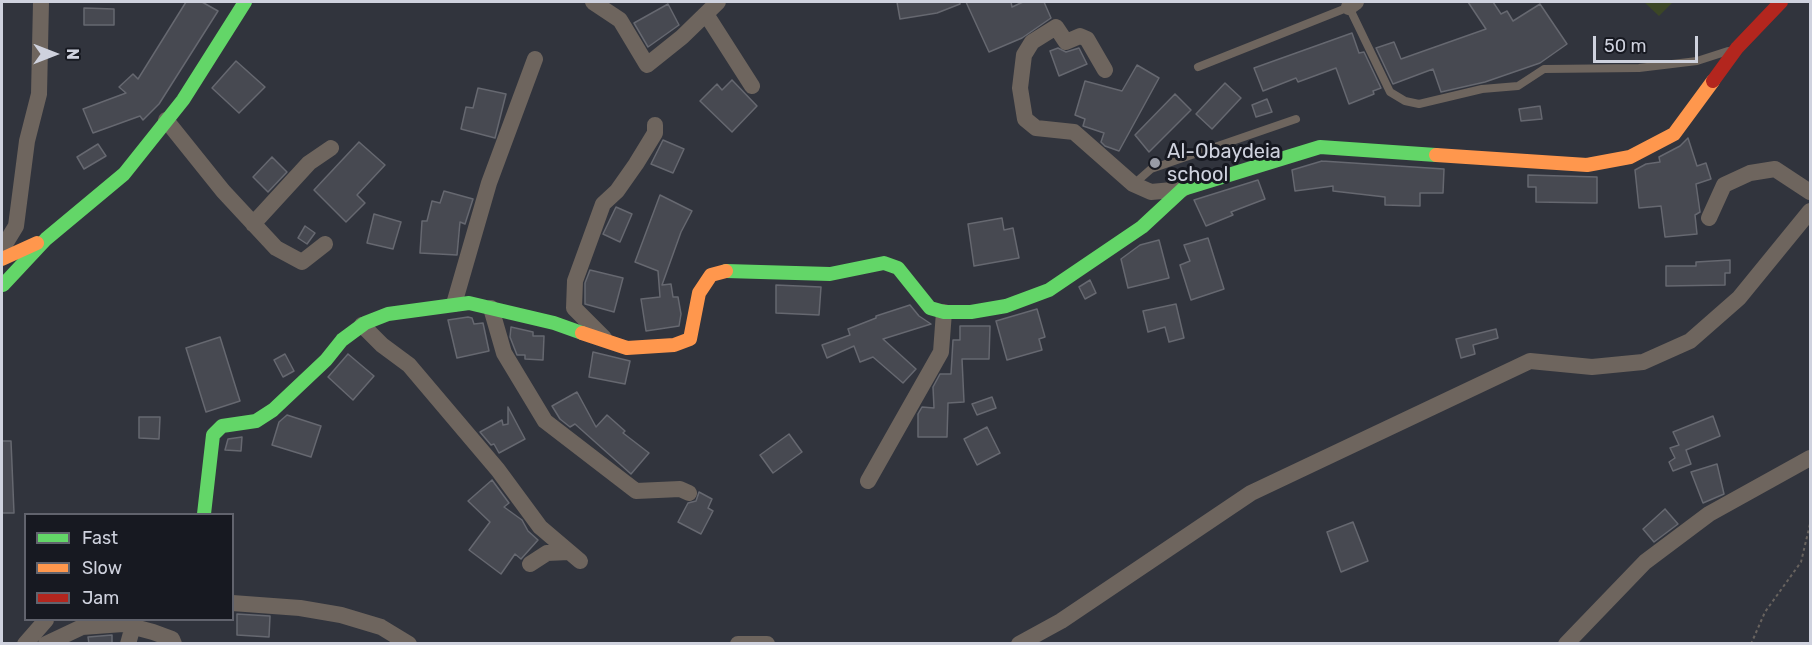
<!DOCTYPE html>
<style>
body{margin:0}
#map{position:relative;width:1812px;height:645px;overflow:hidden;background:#31343d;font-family:Rubik,sans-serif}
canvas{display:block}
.frame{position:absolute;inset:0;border:3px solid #cfd2de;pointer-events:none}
.legend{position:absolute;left:24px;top:513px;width:210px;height:108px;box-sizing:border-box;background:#171921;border:2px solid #61636d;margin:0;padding:8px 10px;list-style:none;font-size:18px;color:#cfd2de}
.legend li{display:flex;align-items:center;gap:12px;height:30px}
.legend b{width:30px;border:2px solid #61636d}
.north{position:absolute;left:24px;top:24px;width:60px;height:60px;-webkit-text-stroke:4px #171921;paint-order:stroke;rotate:90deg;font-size:16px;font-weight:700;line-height:24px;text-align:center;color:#cfd2de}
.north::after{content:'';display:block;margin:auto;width:21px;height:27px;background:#cfd2de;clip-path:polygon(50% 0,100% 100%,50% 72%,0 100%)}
.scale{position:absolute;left:1593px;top:36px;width:105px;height:27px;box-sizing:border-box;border:3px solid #cfd2de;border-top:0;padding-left:8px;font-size:18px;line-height:21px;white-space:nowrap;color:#cfd2de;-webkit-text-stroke:4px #171921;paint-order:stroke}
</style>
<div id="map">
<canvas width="1812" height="645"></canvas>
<div class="frame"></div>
<ul class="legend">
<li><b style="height:8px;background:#63d668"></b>Fast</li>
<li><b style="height:8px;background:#ff974d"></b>Slow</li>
<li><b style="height:8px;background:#b3261e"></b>Jam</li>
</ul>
<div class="north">N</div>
<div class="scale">50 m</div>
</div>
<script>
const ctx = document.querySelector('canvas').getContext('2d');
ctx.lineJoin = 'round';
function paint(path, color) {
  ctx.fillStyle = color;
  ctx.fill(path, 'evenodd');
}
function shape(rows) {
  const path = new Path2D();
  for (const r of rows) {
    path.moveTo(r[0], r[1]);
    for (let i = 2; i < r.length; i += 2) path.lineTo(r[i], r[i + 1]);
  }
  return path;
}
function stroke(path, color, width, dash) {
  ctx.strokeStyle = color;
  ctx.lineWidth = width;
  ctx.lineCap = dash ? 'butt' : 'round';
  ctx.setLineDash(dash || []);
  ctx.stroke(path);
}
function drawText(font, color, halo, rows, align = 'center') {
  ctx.font = font + ' Rubik,sans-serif';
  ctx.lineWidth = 6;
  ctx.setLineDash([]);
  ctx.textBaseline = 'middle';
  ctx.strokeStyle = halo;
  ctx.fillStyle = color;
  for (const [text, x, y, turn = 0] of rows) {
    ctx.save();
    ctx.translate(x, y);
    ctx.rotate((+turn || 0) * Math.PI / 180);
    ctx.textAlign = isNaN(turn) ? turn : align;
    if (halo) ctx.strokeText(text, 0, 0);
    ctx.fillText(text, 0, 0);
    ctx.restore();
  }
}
paint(shape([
 [1644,2,1673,2,1659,16]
]), '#3b4626');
const building = shape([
 [186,2,202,2,218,11,159,104,143,120,140,116,93,133,83,109,126,93,119,87,133,74,138,79,186,2],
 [897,2,960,2,960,4,937,13,900,19,897,2],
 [966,2,1011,2,1012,7,1023,2,1044,2,1051,18,1022,38,989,52,966,2],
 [1468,2,1493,2,1501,14,1507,11,1513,21,1540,4,1567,44,1540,63,1485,82,1441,92,1433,69,1393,84,1376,48,1394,42,1401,59,1486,29,1468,2],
 [668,4,679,25,648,47,634,23,668,4],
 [84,8,114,9,114,25,84,25,84,8],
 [1352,33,1359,53,1364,52,1381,88,1373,91,1374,94,1349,104,1336,68,1298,82,1296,78,1263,91,1254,68,1352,33],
 [1058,48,1066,52,1079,48,1087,64,1059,76,1050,51,1058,48],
 [236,61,265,87,239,113,212,88,236,61],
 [1137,65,1159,78,1119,151,1105,146,1101,142,1104,133,1083,126,1085,119,1075,115,1085,81,1122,91,1137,65],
 [732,80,757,106,732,132,700,101,717,84,722,90,732,80],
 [1225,83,1241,98,1212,129,1196,114,1225,83],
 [478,88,506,94,495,138,461,129,466,107,473,108,478,88],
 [1175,94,1191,110,1149,152,1135,135,1175,94],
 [1267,99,1272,112,1256,117,1252,105,1267,99],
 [1540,106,1542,119,1521,121,1519,109,1540,106],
 [1688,138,1697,166,1706,163,1711,179,1696,184,1700,212,1695,215,1697,234,1665,237,1661,206,1639,208,1635,170,1646,164,1660,162,1659,157,1680,146,1688,138],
 [663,140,684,149,673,173,651,164,663,140],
 [359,142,385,165,357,195,365,203,346,222,314,190,359,142],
 [98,144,106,156,84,169,77,157,98,144],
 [272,157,287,172,268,192,253,177,272,157],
 [1322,161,1444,169,1443,193,1420,193,1420,206,1385,205,1385,197,1333,191,1333,186,1295,191,1292,170,1322,161],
 [1528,175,1597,177,1597,203,1536,202,1536,187,1528,187,1528,175],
 [1258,180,1265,199,1231,212,1233,215,1206,226,1194,200,1258,180],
 [444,191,473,199,465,224,460,222,457,255,420,253,422,221,427,221,432,201,440,203,444,191],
 [660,195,692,211,681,232,662,285,671,284,673,297,678,297,681,314,679,326,646,331,641,299,660,297,658,271,635,262,660,195],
 [616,207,632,214,620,242,603,234,616,207],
 [374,214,401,222,393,249,367,243,374,214],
 [1002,218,1004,230,1013,228,1019,258,974,266,968,224,1002,218],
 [305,226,315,233,307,244,298,238,305,226],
 [1208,238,1224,289,1191,300,1180,265,1190,261,1184,245,1208,238],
 [1159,240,1169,278,1128,288,1121,259,1140,245,1159,240],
 [1730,260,1730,273,1725,273,1725,285,1666,286,1666,266,1696,266,1696,262,1730,260],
 [590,270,623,278,614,312,585,304,585,283,590,270],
 [1090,280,1096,293,1085,299,1079,287,1090,280],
 [776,285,821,287,819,315,776,313,776,285],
 [1176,304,1184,338,1169,342,1165,327,1148,332,1143,311,1176,304],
 [910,305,919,316,931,324,883,339,916,369,903,383,873,357,860,362,854,346,827,358,822,345,850,335,848,329,876,318,876,316,910,305],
 [1037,309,1045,337,1039,339,1042,350,1007,360,996,321,1037,309],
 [468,317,472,318,474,324,483,323,489,351,457,358,448,320,468,317],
 [960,326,990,326,989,359,962,359,964,402,948,403,947,437,918,437,918,414,922,407,934,408,933,387,940,374,951,374,953,340,960,340,960,326],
 [511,327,533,332,533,336,544,336,543,360,525,359,525,355,517,355,510,337,511,327],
 [1496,329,1498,338,1473,345,1475,354,1461,358,1456,339,1496,329],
 [220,337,240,401,206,412,186,348,220,337],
 [593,352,630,361,625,384,589,377,593,352],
 [285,354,294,371,283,377,274,360,285,354],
 [348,354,374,376,353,400,328,377,348,354],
 [577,392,596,427,607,415,625,431,623,433,649,453,631,474,575,424,570,427,560,419,552,406,577,392],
 [992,397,996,408,977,415,972,404,992,397],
 [508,407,525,439,499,453,494,444,491,445,480,432,502,420,503,425,508,424,508,407],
 [287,415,321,426,311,457,272,445,279,422,287,415],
 [1713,416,1720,436,1686,450,1691,464,1673,471,1669,462,1675,458,1670,448,1679,445,1673,432,1713,416],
 [139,417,160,417,159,439,139,438,139,417],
 [987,427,1000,453,977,465,964,439,987,427],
 [789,434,802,452,773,473,760,455,789,434],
 [242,437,241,451,225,450,228,439,242,437],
 [2,441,11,441,14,513,2,513,2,441],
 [1717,464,1724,494,1703,503,1691,472,1717,464],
 [492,480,509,503,504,507,522,520,528,531,538,540,521,559,515,554,501,574,469,550,490,522,468,501,492,480],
 [699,492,712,499,708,508,713,511,701,534,678,522,688,503,696,501,699,492],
 [1665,509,1678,524,1654,542,1643,529,1665,509],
 [1353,522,1368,561,1341,572,1327,532,1353,522],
 [237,614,270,616,269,637,237,635,237,614],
 [112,635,112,644,89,644,88,637,112,635]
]);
paint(building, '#474951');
stroke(building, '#666870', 1.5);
stroke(shape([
 [1751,644,1765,612,1801,562,1810,524]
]), '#68635f', 2, [3, 3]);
stroke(shape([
 [1198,67,1349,7,1390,92,1405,101,1419,104,1482,89,1518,86,1544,69,1639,68,1697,61,1728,51],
 [1134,184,1151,169,1296,119]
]), '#6e655e', 8);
stroke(shape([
 [593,2,620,20,647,65,682,37,718,2],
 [1349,7,1356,2],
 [706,14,752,86],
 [1105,70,1087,39,1080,36,1066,42,1056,27,1032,42,1024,55,1020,88,1025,119,1036,128,1074,132,1133,184,1151,192,1183,189],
 [166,120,223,191,276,248,302,262,325,244],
 [1709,218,1724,185,1750,173,1775,169,1810,192],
 [253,224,309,163,331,148],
 [2,249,16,226,27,141,39,94,41,2],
 [454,304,489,183,535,59],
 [491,308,504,353,545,421,636,491,680,489,689,493],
 [362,325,382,345,409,365,498,470,540,527,580,561],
 [604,338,574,308,575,281,603,204,617,191,636,164,655,133,655,125],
 [868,481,941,352,944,312],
 [530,564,547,553,569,552],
 [232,603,300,608,341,615,381,627,409,644],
 [25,644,46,620],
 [46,644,82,627,123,624,153,632,172,639,174,644],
 [128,644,133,626],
 [738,644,767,644],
 [1019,644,1061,621,1251,493,1530,361,1592,367,1643,362,1690,341,1739,298,1810,211],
 [1566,644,1645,562,1709,514,1810,458]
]), '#6e655e', 16);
stroke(shape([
 [726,271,830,274,884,263,898,268,930,308,944,312,971,312,1006,306,1049,290,1142,227,1183,189,1320,147,1436,155],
 [3,285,46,239,124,174,183,100,245,2],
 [204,514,213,435,222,426,256,421,273,410,326,360,342,340,365,323,388,314,469,303,554,323,582,333]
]), '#63d668', 14);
stroke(shape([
 [1436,155,1587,165,1630,157,1674,134,1713,81],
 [2,259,37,243],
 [582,333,627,348,674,345,690,339,699,293,711,275,726,271]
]), '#ff974d', 14);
stroke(shape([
 [1713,81,1737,48,1781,2]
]), '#b3261e', 14);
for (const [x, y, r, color] of [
 [1155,163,6,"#989ba6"]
]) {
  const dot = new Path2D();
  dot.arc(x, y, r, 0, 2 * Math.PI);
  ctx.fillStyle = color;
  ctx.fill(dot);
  stroke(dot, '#171921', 2);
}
drawText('20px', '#cfd2de', '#171921', [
 ["Al-Obaydeia",1167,152],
 ["school",1167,175]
], 'left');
</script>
